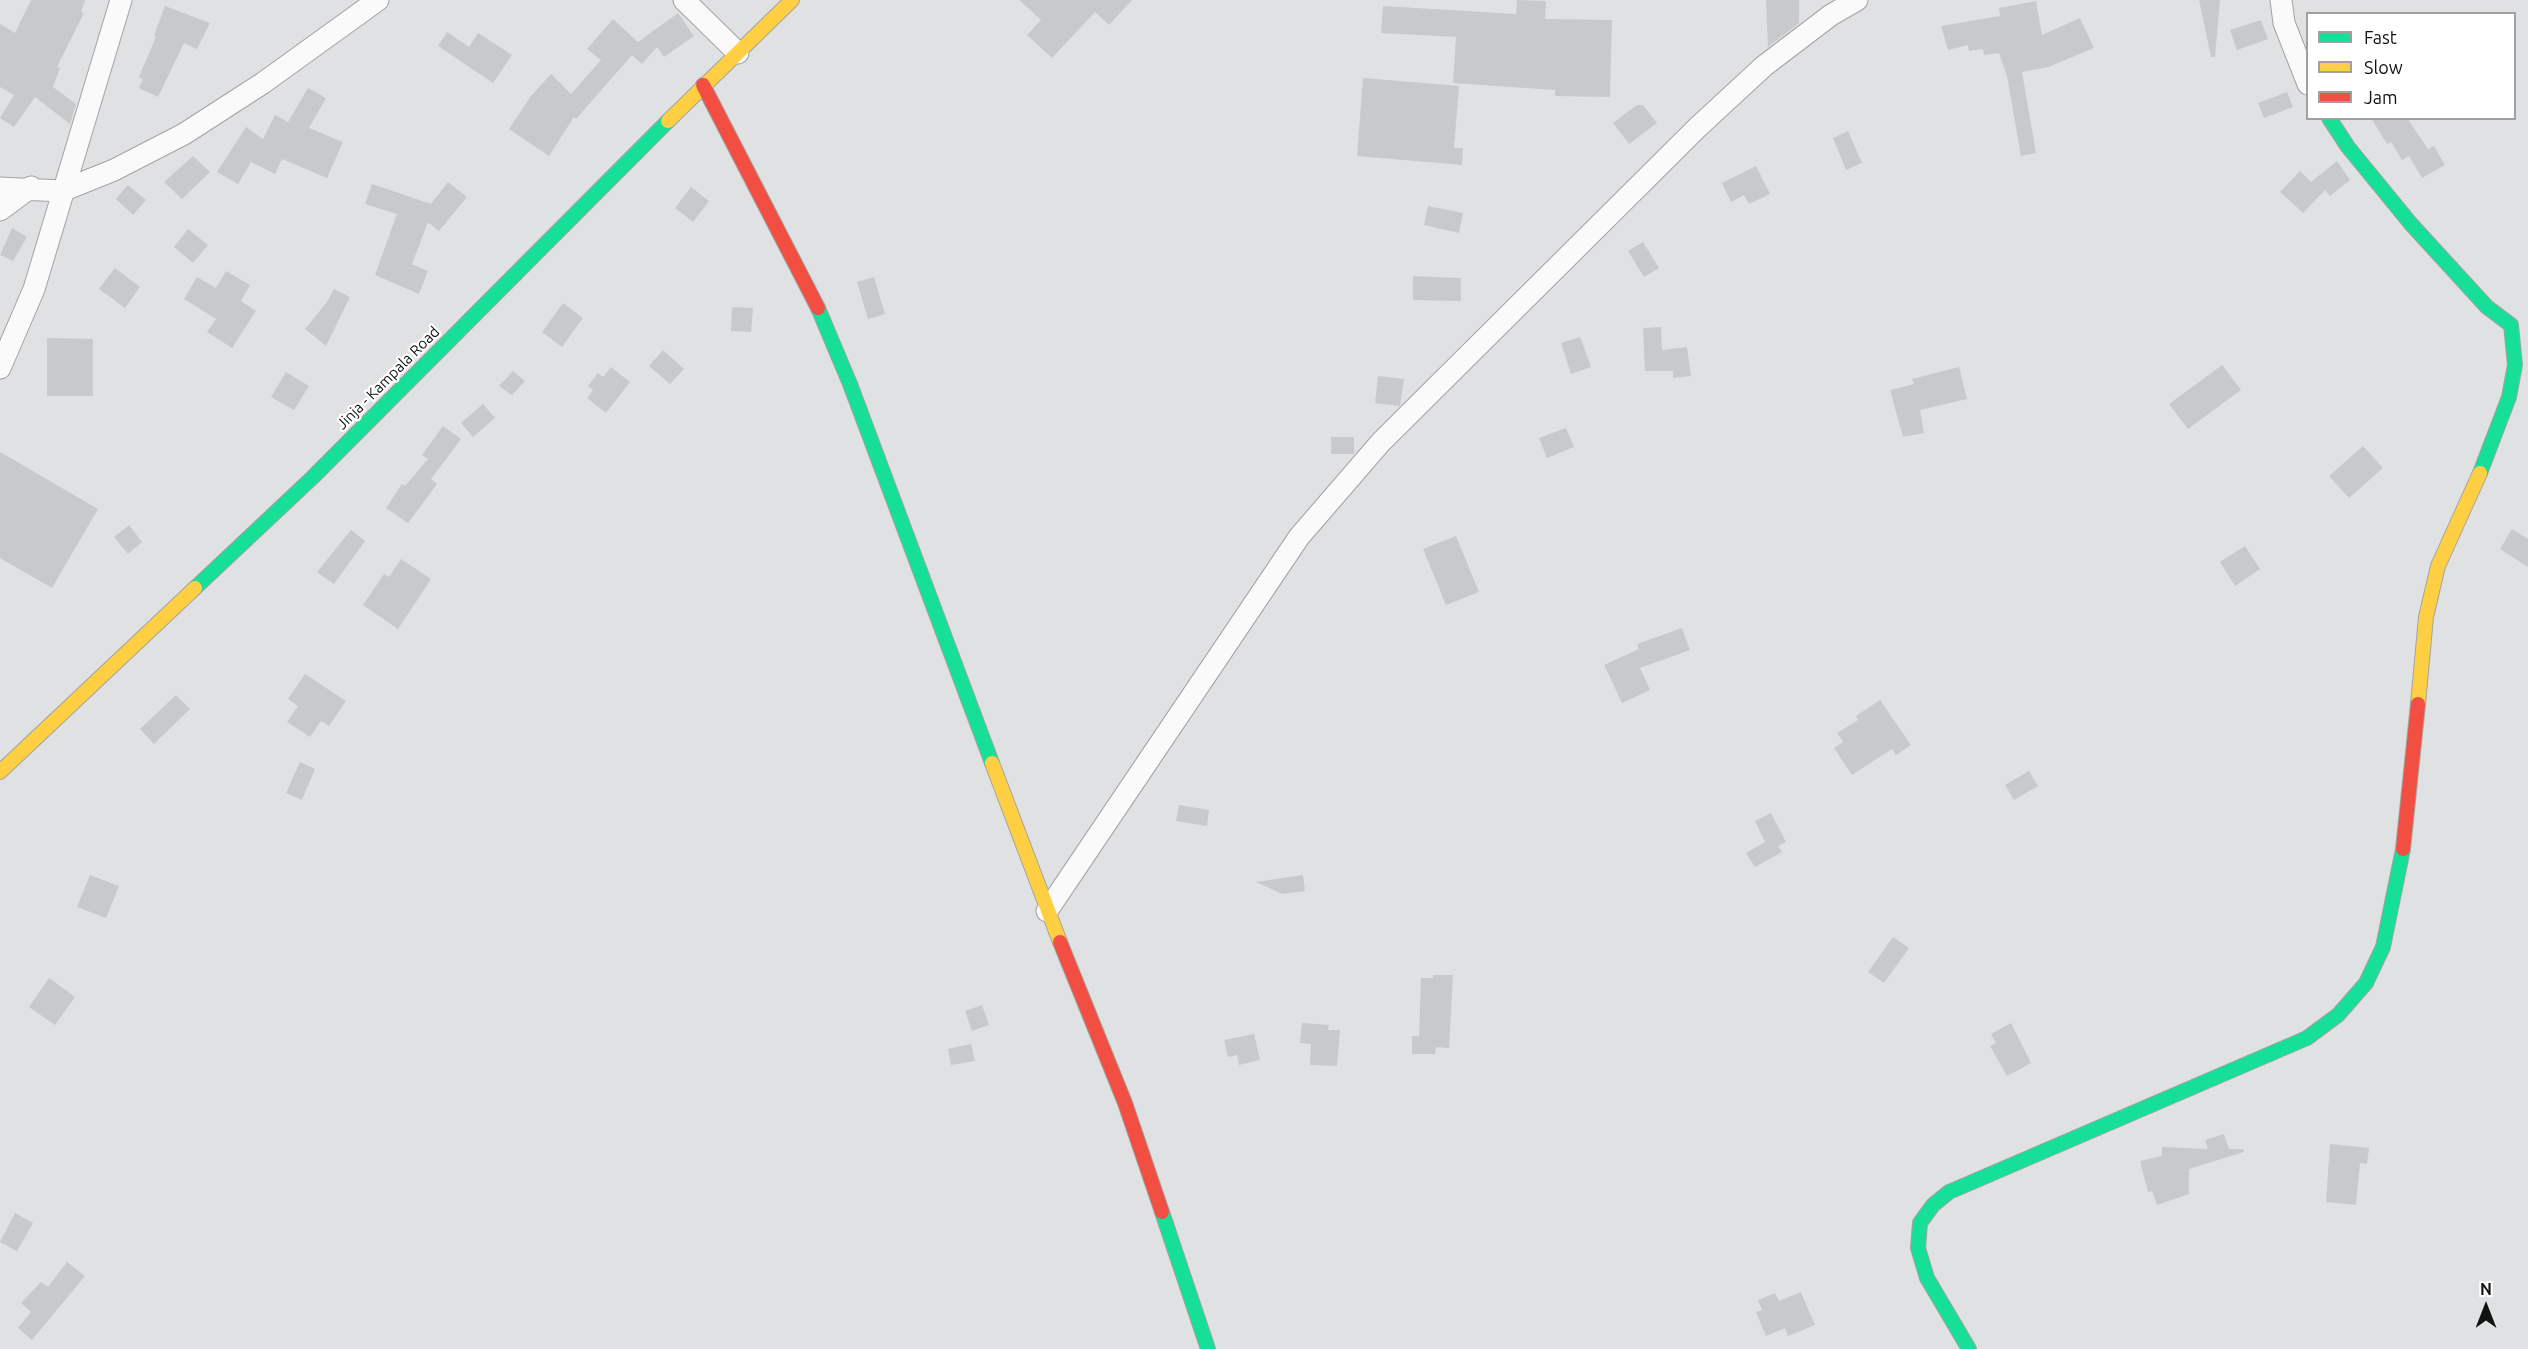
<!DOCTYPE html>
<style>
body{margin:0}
#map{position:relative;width:2528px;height:1349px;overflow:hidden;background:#e0e1e3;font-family:Ubuntu,sans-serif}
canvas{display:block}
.legend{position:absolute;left:2306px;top:12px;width:210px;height:108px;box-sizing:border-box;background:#fff;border:2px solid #a0a0a0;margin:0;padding:8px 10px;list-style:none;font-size:18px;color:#111212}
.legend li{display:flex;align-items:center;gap:12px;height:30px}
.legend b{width:30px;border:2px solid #a0a0a0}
.north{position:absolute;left:2456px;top:1277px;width:60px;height:60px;-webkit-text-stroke:4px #fff;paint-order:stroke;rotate:0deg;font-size:16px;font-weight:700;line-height:24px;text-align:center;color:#111212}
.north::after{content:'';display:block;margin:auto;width:21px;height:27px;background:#111212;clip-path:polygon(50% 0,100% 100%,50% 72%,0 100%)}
</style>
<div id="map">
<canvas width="2528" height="1349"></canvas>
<ul class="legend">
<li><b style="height:8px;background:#16e098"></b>Fast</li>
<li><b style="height:8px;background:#ffcf43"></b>Slow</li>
<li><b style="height:8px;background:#f24e42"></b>Jam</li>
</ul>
<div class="north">N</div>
</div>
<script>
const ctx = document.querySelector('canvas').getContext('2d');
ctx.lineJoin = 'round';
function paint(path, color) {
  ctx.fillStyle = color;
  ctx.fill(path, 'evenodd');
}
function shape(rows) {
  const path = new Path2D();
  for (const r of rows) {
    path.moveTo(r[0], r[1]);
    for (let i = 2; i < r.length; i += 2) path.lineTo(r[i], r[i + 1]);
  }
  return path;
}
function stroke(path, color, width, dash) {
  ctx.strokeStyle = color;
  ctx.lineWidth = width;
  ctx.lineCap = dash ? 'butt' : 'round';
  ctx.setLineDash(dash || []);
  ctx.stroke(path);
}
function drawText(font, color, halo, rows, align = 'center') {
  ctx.font = font + ' Ubuntu,sans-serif';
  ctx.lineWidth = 4.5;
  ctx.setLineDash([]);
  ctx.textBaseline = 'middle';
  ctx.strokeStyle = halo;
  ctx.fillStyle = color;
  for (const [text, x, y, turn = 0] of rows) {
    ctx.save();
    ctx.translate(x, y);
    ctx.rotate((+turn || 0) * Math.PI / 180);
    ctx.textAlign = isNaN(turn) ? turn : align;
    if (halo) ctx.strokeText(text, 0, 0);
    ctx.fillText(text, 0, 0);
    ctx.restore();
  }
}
paint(shape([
 [31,0,85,0,81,12,84,13,57,67,60,68,53,87,76,104,70,124,35,97,14,127,0,118,14,95,0,87,0,24,15,33],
 [1019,0,1132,0,1109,25,1095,12,1052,58,1027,35,1041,20],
 [1517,0,1546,1,1545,19,1612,20,1610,97,1555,96,1555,90,1453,83,1456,37,1381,33,1383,6,1516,14],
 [1766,0,1799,0,1799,23,1768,47],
 [2199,0,2220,0,2215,57,2211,57],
 [2036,1,2042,35,2080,18,2094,48,2048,67,2022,72,2036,153,2021,156,2007,76,1999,53,1984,55,1983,49,1969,51,1968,45,1948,50,1941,26,2000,16,1999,8],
 [165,6,210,23,197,49,184,43,158,97,139,88,143,79,139,77,156,37,154,36],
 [678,13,694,36,664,57,657,47,642,64,632,55,576,119,574,117,549,156,509,129,531,96,551,74,571,94,601,60,587,49,613,19,638,42],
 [2261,20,2268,39,2237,50,2230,30],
 [447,32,469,47,478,33,512,55,493,83,438,46],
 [1363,78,1459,86,1454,148,1463,148,1462,165,1357,156],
 [308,88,326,98,309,128,343,142,327,178,282,159,275,174,251,162,238,184,217,172,246,127,263,139,275,115,288,122],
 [2287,92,2293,107,2264,118,2258,103],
 [1637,105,1643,105,1657,123,1629,144,1613,123],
 [2371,118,2407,118,2428,149,2434,146,2445,165,2422,178,2409,156,2402,160,2391,142,2387,144],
 [1848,131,1862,163,1846,170,1833,138],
 [193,156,210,172,182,199,164,182],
 [2337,161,2350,180,2330,196,2325,190,2303,213,2280,192,2300,171,2311,182],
 [1756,166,1770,194,1749,204,1744,195,1731,202,1722,183],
 [448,182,467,197,439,231,428,222,412,264,428,271,419,294,375,275,397,214,365,204,372,184,431,204],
 [128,185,146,200,133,215,116,199],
 [691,187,709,201,693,222,675,208],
 [1428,206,1463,213,1459,233,1424,225],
 [12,228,27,237,13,261,0,255],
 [188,229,208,245,193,263,174,247],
 [1643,242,1659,268,1644,277,1628,251],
 [115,268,140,287,125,308,99,289],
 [226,271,250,285,241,301,256,311,232,348,207,332,216,319,184,299,197,277,216,288],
 [1413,276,1461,278,1461,301,1413,300],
 [874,277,885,314,868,319,857,282],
 [334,289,350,297,326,346,305,329,327,302],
 [563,303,583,318,562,347,542,332],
 [732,307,753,308,751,332,731,331],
 [1661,327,1662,350,1687,347,1691,376,1673,378,1673,371,1645,371,1643,328],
 [1580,337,1591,367,1571,374,1561,343],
 [47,338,93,339,93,396,47,396],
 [663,350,684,369,670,384,649,366],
 [2222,365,2241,390,2188,429,2169,404],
 [611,367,630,382,606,413,587,398,593,390,588,386,598,373,603,377],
 [1959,367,1967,399,1920,410,1924,433,1903,437,1890,390,1914,384,1912,379],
 [513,371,525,381,512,395,499,386],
 [286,372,309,386,294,410,271,397],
 [1378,376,1404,379,1400,406,1375,403],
 [483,404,495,418,473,437,461,423],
 [443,426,461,439,431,479,437,484,408,523,386,508,402,484,405,486,428,459,422,455],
 [1566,428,1574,447,1547,458,1539,438],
 [1331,437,1354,437,1354,454,1331,454],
 [2363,446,2383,468,2349,498,2329,476],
 [0,452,98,509,52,588,0,558],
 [129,525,142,542,128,554,114,537],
 [2512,529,2528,539,2528,567,2500,549],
 [351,530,365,541,334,584,317,572],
 [1456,536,1479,592,1446,605,1423,549],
 [2245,546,2260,569,2235,586,2220,562],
 [401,559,431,579,398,629,363,605,384,574,389,577],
 [1682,628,1690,650,1640,668,1650,690,1622,703,1604,665,1639,649,1637,644],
 [305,674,346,701,329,726,321,721,310,737,287,722,298,706,288,699],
 [176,695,190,709,154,744,140,729],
 [1880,700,1911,745,1896,755,1892,749,1852,775,1834,748,1843,742,1837,733,1858,720,1856,716],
 [300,762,315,769,302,800,286,793],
 [2029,771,2038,786,2014,800,2005,785],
 [1179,805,1209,810,1207,826,1176,821],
 [1771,813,1786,842,1778,846,1782,852,1755,867,1746,853,1765,842,1755,821],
 [90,875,119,886,106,918,77,907],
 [1303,875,1305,891,1282,894,1256,882],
 [1893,937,1909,948,1884,983,1868,972],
 [1433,975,1453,975,1449,1048,1436,1047,1435,1054,1412,1054,1412,1036,1419,1036,1421,978,1433,978],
 [49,978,75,997,55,1025,29,1007],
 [982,1005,989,1025,972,1031,965,1011],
 [1302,1023,1329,1025,1328,1030,1340,1030,1337,1066,1310,1065,1311,1044,1300,1043],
 [2011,1023,2031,1063,2007,1076,1990,1046,1996,1043,1991,1034],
 [1254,1034,1260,1060,1239,1065,1237,1055,1228,1057,1224,1040],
 [971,1044,975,1061,951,1065,948,1049],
 [2224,1134,2229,1149,2243,1149,2244,1152,2189,1169,2189,1194,2157,1205,2152,1191,2148,1192,2140,1161,2162,1156,2162,1147,2208,1149,2205,1140],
 [2330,1144,2369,1148,2367,1164,2360,1163,2356,1205,2326,1202],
 [15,1213,33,1223,17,1251,0,1242],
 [67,1262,85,1276,32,1340,18,1328,31,1312,21,1303,41,1282,48,1287],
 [1801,1292,1815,1325,1788,1336,1785,1328,1766,1336,1756,1312,1762,1310,1758,1300,1775,1293,1779,1301]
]), '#c8c9ca');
const street = shape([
 [684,0,738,53],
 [2281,0,2284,23,2308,84],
 [0,188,62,191,114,170,184,134,263,83,378,0],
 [0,210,31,187],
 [0,368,34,289,121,0],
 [1047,911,1299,537,1381,442,1698,127,1764,66,1831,15,1857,0]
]);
const fast = shape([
 [2329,118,2348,147,2411,224,2487,307,2511,325,2515,365,2509,397,2480,473],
 [818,308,850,384,992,763],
 [195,588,313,477,668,121],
 [1162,1212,1208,1349],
 [1969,1349,1927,1278,1918,1248,1920,1223,1933,1205,1949,1192,2307,1038,2338,1015,2366,983,2383,947,2403,849]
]);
const slow = shape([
 [668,121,792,0],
 [2418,704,2426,617,2438,566,2480,473],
 [992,763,1060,942],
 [0,772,195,588]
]);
const jam = shape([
 [703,85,818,308],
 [2403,849,2418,704],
 [1060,942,1125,1103,1162,1212]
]);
stroke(street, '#a2a3a4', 23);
stroke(fast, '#a2a3a4', 16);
stroke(slow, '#a2a3a4', 16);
stroke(jam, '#a2a3a4', 16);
stroke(street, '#fafafb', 21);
stroke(fast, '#16e098', 14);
stroke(slow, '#ffcf43', 14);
stroke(jam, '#f24e42', 14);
drawText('15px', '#111212', '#fff', [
 ["Jinja - Kampala Road",388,378,-45]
]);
</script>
